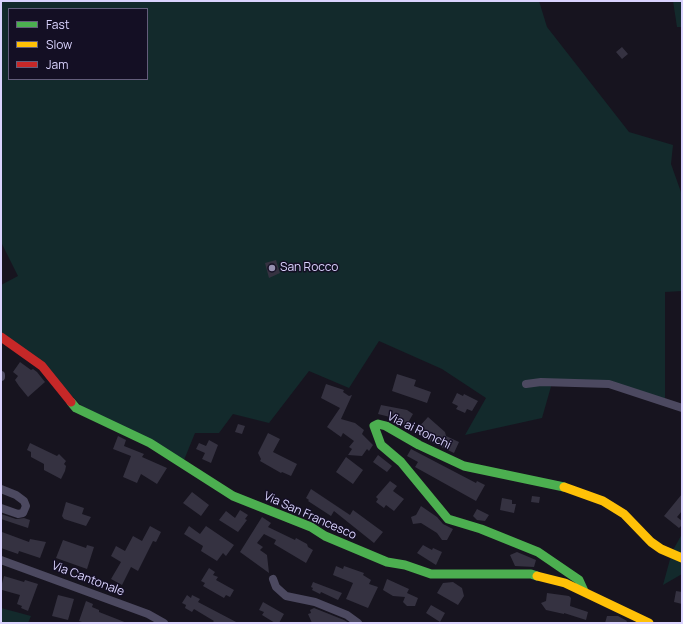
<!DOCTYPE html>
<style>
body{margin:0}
#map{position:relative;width:683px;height:624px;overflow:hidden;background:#17141f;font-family:Manrope,sans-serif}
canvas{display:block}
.frame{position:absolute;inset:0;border:2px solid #dad3fe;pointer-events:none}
.legend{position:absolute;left:8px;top:8px;width:140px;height:72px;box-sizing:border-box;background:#140f24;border:1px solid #635d7b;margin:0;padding:5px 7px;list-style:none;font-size:12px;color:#dad3fe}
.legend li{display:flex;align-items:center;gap:8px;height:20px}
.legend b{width:20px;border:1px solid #635d7b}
</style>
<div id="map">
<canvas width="683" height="624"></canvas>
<div class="frame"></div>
<ul class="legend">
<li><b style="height:5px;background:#4caf50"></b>Fast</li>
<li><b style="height:5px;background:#ffc107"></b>Slow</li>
<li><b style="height:5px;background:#c62828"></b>Jam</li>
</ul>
</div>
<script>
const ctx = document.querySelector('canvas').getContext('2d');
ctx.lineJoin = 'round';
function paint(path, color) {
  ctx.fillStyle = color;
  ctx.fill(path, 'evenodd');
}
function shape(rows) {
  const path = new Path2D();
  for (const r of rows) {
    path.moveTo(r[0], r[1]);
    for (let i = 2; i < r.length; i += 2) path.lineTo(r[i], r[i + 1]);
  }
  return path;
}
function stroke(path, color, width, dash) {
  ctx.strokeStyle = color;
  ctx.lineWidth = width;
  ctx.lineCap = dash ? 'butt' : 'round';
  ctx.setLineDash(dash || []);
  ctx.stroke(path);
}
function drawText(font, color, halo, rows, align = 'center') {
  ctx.font = font + ' Manrope,sans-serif';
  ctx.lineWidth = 3;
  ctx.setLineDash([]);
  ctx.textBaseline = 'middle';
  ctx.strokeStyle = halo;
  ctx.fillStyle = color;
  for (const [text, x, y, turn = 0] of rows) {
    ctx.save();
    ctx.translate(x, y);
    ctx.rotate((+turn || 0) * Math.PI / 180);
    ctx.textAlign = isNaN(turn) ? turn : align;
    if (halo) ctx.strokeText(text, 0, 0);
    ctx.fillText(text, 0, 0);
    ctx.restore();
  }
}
paint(shape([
 [1,1,539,1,547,27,629,132,673,145,671,164,682,195,682,291,665,292,665,403,609,384,552,383,542,418,465,435,486,398,442,369,379,341,349,388,309,371,269,423,233,414,219,433,195,433,182,465,93,417,42,366,1,337,1,285,18,276,1,242],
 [9,9,147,9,147,79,9,79],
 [673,1,682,1,682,27,677,27],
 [682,534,682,574,663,585,672,552],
 [1,608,31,616,28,623,1,623]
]), '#132a2c');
paint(shape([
 [622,47,628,54,622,59,616,52],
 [276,260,280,273,269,278,265,263],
 [20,362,31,370,33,369,37,372,45,382,28,397,19,386,15,380,18,376,13,372],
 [397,374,416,380,414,386,431,392,427,403,392,391],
 [326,384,344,390,343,392,349,396,352,395,341,419,355,423,364,430,362,434,373,445,369,451,367,449,362,456,348,455,352,449,349,447,354,441,343,433,341,437,327,427,340,408,321,398],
 [457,393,463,396,464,394,478,401,472,411,467,409,465,413,456,409,458,406,452,403],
 [381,405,407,410,413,414,406,426,390,417,378,414],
 [428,417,445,432,446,436,459,442,454,453,431,442,417,429],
 [238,424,245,426,242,434,235,432],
 [268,433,280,439,273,452,297,464,291,476,282,472,281,473,260,461,261,459,258,453],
 [118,436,126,440,124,446,144,454,142,457,167,468,157,484,141,474,137,483,123,477,131,456,113,449],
 [209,440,218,445,211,463,202,459,205,453,196,449,199,443,206,446],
 [30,443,57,456,59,454,66,461,64,464,66,466,65,471,61,479,44,470,44,464,31,457,31,452,27,450],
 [411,449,476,483,477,481,485,485,476,501,415,467,418,462,407,456],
 [378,455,392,466,387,472,373,462],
 [346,457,363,470,353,484,336,472],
 [390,481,397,486,393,491,404,499,394,511,386,505,384,508,376,502,378,499,376,497],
 [311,489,350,515,353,510,383,532,374,543,334,511,331,516,308,501,309,500,306,498],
 [192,492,209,505,201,516,183,503],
 [682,494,682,511,677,517,682,521,682,525,679,528,664,516],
 [532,496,540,497,539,503,531,502],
 [502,498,512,500,512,504,516,504,514,513,500,510],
 [66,502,84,508,82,514,91,517,86,526,64,519,62,516],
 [421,506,437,517,443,524,453,529,447,540,442,540,437,533,421,523,413,524,411,517,416,515],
 [477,509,489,515,485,521,477,520,473,516],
 [240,510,248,515,245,519,247,520,238,532,219,520,226,511,235,518],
 [1,514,16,519,24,518,30,520,28,528,1,519],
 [262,517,271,523,268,527,295,540,296,538,307,544,308,547,313,550,306,563,274,544,276,540,264,534,257,543,263,547,260,550,267,555,269,573,240,552],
 [150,526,161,532,156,542,153,541,138,571,131,567,122,585,111,579,121,562,111,556,116,546,125,551,133,536,142,541],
 [189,526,200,534,206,526,234,545,226,556,223,553,217,561,201,551,203,546,184,534],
 [2,532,29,542,30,539,46,542,40,558,19,551,18,554,1,548],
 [63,540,86,548,87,545,94,547,87,569,56,558],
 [423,545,432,550,433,548,442,552,436,565,417,553],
 [517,552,536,560,534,567,515,566,510,555],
 [336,566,343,569,344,566,364,573,363,575,371,580,369,584,378,587,368,608,346,599,353,583,333,575],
 [209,568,215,572,213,575,218,577,216,580,234,590,230,597,226,595,224,598,203,586,205,583,201,581],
 [4,576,24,582,25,580,38,584,28,611,21,608,22,606,17,604,20,595,2,590,1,587],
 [387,579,409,589,407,593,418,598,415,606,407,606,403,602,405,597,393,596,383,590],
 [313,582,342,593,338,600,321,592,320,594,312,590,313,588,311,587],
 [453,582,462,588,464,596,458,605,437,593,443,583],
 [676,591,682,592,682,604,674,602],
 [547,593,569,596,571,598,570,606,588,612,586,620,564,613,564,614,546,610,541,603,546,601],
 [58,595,74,599,68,620,52,616],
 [187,595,191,598,192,595,200,599,198,602,238,623,212,623,214,621,194,609,192,612,185,608,186,605,182,603],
 [86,601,93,604,92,607,99,610,99,612,127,623,85,623,79,621],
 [263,602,284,614,279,623,275,623,262,615,264,612,259,610],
 [431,605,445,613,440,622,426,613],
 [314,608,344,620,349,623,312,623,308,614,311,613,310,610],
 [607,616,618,616,627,621,626,623,605,623]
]), '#353241');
stroke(shape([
 [1,375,1,377],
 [526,384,541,382,609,384,682,408],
 [1,489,16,495,24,501,26,506,23,513,18,514,1,508],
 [1,560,148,614,164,623],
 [273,579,276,587,286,596,315,602,347,615,358,623]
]), '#4c4960', 8);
stroke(shape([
 [71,402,76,408,150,443,233,496,311,527,325,536,387,562,405,565,431,574,531,574,537,576],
 [564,487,464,466,419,445,386,426,378,424,374,426,381,445,401,462,448,519,481,529,538,552,579,580,584,591]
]), '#4caf50', 9);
stroke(shape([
 [564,487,603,501,624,514,651,542,661,549,682,558],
 [537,576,565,583,649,623]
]), '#ffc107', 9);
stroke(shape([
 [1,337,42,366,71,402]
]), '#c62828', 9);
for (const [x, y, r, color] of [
 [272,268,4,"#9690b0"]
]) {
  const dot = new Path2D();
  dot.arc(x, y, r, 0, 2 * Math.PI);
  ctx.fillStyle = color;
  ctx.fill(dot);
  stroke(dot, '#140f24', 1.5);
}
drawText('12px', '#dad3fe', '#140f24', [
 ["San Rocco",280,268]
], 'left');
drawText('12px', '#dad3fe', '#140f24', [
 ["Via ai Ronchi",419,431,26],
 ["Via San Francesco",310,516,24],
 ["Via Cantonale",88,579,21]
]);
</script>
